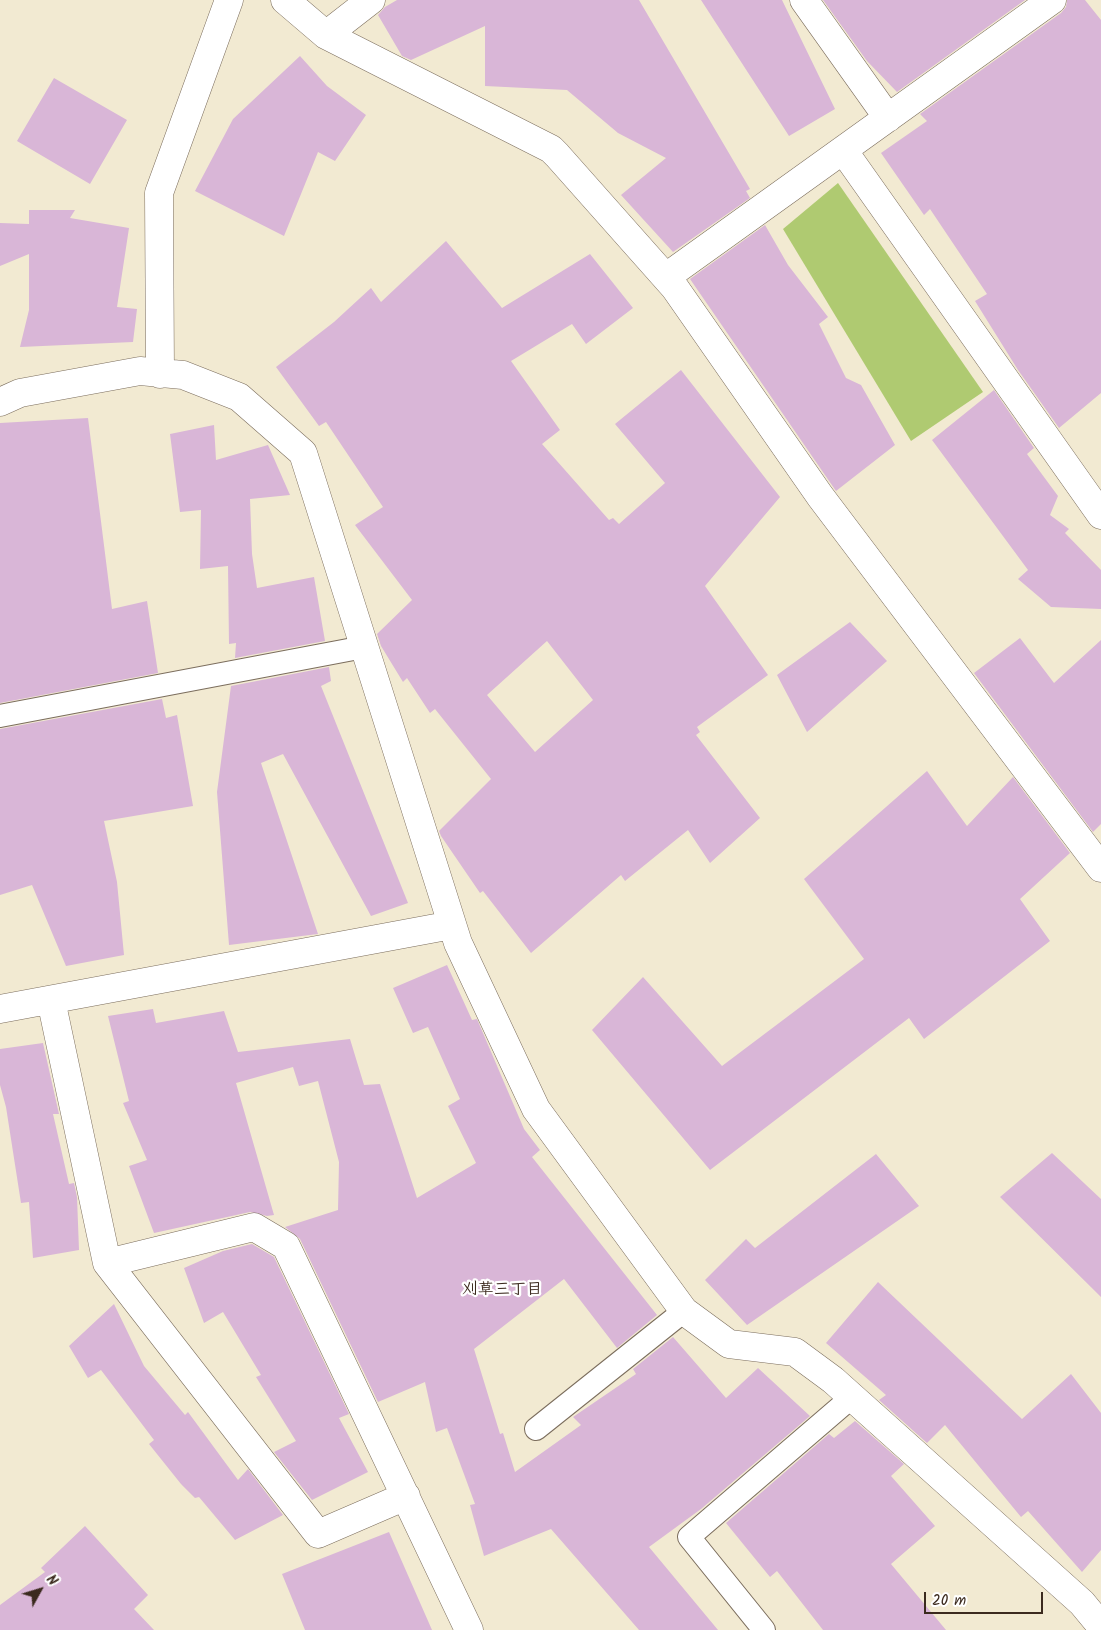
<!DOCTYPE html>
<meta charset="utf-8">
<style>
body{margin:0}
#map{position:relative;width:1101px;height:1630px;overflow:hidden;background:#f2ead2;font-family:Kalam,sans-serif}
canvas{display:block}
.north{position:absolute;left:15px;top:1565px;width:50px;height:50px;-webkit-text-stroke:4px #fff;paint-order:stroke;rotate:51deg;font-size:14px;font-weight:700;line-height:20px;text-align:center;color:#3b2a1e}
.north::after{content:'';display:block;margin:auto;width:18px;height:22px;background:#3b2a1e;clip-path:polygon(50% 0,100% 100%,50% 72%,0 100%)}
.scale{position:absolute;left:924px;top:1592px;width:119px;height:22px;box-sizing:border-box;border:2px solid #3b2a1e;border-top:0;padding-left:6px;font-size:15px;line-height:18px;white-space:nowrap;color:#3b2a1e;-webkit-text-stroke:4px #fff;paint-order:stroke}
</style>
<div id="map">
<canvas width="1101" height="1630"></canvas>
<div class="north">N</div>
<div class="scale">20 m</div>
</div>
<script>
const ctx = document.querySelector('canvas').getContext('2d');
ctx.lineJoin = 'round';
function paint(path, color) {
  ctx.fillStyle = color;
  ctx.fill(path, 'evenodd');
}
function shape(rows) {
  const path = new Path2D();
  for (const r of rows) {
    path.moveTo(r[0], r[1]);
    for (let i = 2; i < r.length; i += 2) path.lineTo(r[i], r[i + 1]);
  }
  return path;
}
function stroke(path, color, width, dash) {
  ctx.strokeStyle = color;
  ctx.lineWidth = width;
  ctx.lineCap = dash ? 'butt' : 'round';
  ctx.setLineDash(dash || []);
  ctx.stroke(path);
}
function drawText(font, color, halo, rows, align = 'center') {
  ctx.font = font + ' Kalam,"Klee One",sans-serif';
  ctx.lineWidth = 4.5;
  ctx.setLineDash([]);
  ctx.textBaseline = 'middle';
  ctx.strokeStyle = halo;
  ctx.fillStyle = color;
  for (const [text, x, y, turn = 0] of rows) {
    ctx.save();
    ctx.translate(x, y);
    ctx.rotate((+turn || 0) * Math.PI / 180);
    ctx.textAlign = isNaN(turn) ? turn : align;
    if (halo) ctx.strokeText(text, 0, 0);
    ctx.fillText(text, 0, 0);
    ctx.restore();
  }
}
paint(shape([
 [838,183,983,392,911,441,783,229]
]), '#afca71');
paint(shape([
 [397,0,639,0,750,189,746,191,750,198,673,252,621,195,666,158,618,133,567,90,485,86,485,26,411,60,402,56,378,15,385,7],
 [701,0,782,0,835,109,789,136],
 [823,0,1025,0,897,92,867,61],
 [1067,0,1085,0,1101,20,1101,393,1059,428,1018,370,975,301,987,294,930,209,924,215,881,153,927,121,920,114,1061,13,1066,7],
 [300,56,327,86,366,115,335,161,318,152,284,236,195,191,233,119],
 [54,78,127,120,90,184,17,141],
 [29,210,75,210,70,218,129,228,117,307,137,309,133,342,20,347,29,310,29,254,0,266,0,223,29,224],
 [765,225,788,265,828,317,819,324,846,378,861,385,895,445,836,491,690,279],
 [446,241,502,308,590,254,633,308,586,344,572,324,511,361,560,430,542,444,609,520,613,518,619,524,665,483,615,424,681,370,780,497,705,586,768,675,697,727,700,732,696,735,760,818,710,863,688,830,625,881,621,875,531,953,483,891,480,893,441,836,439,831,491,779,435,709,430,713,407,678,403,682,381,646,377,634,412,600,355,525,383,507,326,422,319,426,276,367,334,322,371,288,381,302],
 [547,641,593,700,535,752,487,695],
 [994,390,1034,448,1027,454,1058,496,1050,515,1069,529,1065,533,1101,570,1101,609,1051,607,1018,579,1028,570,932,440],
 [88,418,112,609,147,601,158,673,0,703,0,423],
 [214,425,216,460,268,445,290,495,250,499,252,554,257,588,314,577,325,641,235,658,236,643,229,644,228,566,200,569,201,510,180,512,170,434],
 [850,622,887,661,807,732,777,675],
 [1020,638,1054,683,1101,640,1101,824,1093,832,974,673],
 [329,667,331,681,321,686,408,903,371,916,283,754,261,763,318,934,229,945,217,792,231,686],
 [162,699,166,718,177,715,193,806,104,821,117,882,124,955,66,966,32,885,0,895,0,729],
 [927,771,967,826,1013,777,1070,853,1020,899,1050,941,924,1039,909,1018,710,1170,592,1030,643,977,722,1066,864,959,804,879],
 [447,965,472,1020,477,1019,524,1129,540,1150,532,1157,657,1315,617,1348,564,1279,474,1349,500,1434,503,1433,515,1472,581,1425,573,1417,636,1374,633,1369,673,1337,726,1398,758,1368,810,1416,701,1509,649,1547,718,1630,639,1630,551,1529,484,1556,470,1505,475,1504,447,1428,436,1432,425,1382,378,1402,300,1239,285,1227,338,1210,339,1162,318,1081,299,1086,293,1067,236,1083,274,1215,267,1216,250,1212,154,1233,129,1166,147,1160,123,1103,129,1101,108,1016,153,1009,156,1023,224,1011,238,1052,350,1039,364,1085,380,1084,417,1198,476,1163,448,1106,460,1099,428,1027,413,1033,393,988],
 [43,1043,59,1114,53,1114,69,1184,74,1183,77,1197,79,1250,33,1258,29,1202,21,1203,6,1107,0,1085,0,1049],
 [1052,1153,1101,1199,1101,1297,1000,1197],
 [876,1154,919,1206,747,1325,705,1280,746,1239,755,1248],
 [252,1244,274,1257,349,1414,339,1418,368,1472,312,1500,274,1452,296,1441,256,1377,261,1375,223,1312,204,1323,184,1268,223,1251],
 [878,1282,1022,1419,1071,1374,1101,1413,1101,1550,1082,1572,1028,1511,1021,1517,945,1425,927,1443,879,1400,886,1395,826,1343],
 [114,1304,144,1366,185,1415,188,1412,238,1480,248,1469,283,1515,235,1540,199,1497,195,1498,181,1484,149,1444,154,1440,101,1370,88,1378,69,1346],
 [855,1421,904,1464,891,1476,935,1526,891,1564,946,1630,823,1630,777,1571,770,1577,726,1523,829,1434,834,1438],
 [85,1526,148,1595,134,1609,154,1630,0,1630,0,1605,45,1572,41,1568],
 [389,1532,432,1630,305,1630,282,1574]
]), '#d9b6d7');
const lane = shape([
 [0,716,364,647],
 [536,1429,684,1311],
 [764,1630,689,1537,852,1397]
]);
const street = shape([
 [285,0,326,35,551,149,557,155,675,288,820,496,1101,868],
 [804,0,888,118],
 [326,35,371,0],
 [843,150,1101,515],
 [666,277,1052,0],
 [160,374,159,193,229,0],
 [0,402,20,393,140,371,183,375,239,397,303,453,458,943,536,1109,684,1311,729,1344,795,1352,833,1380,1082,1603,1101,1626],
 [51,1000,107,1263,318,1534,406,1496],
 [0,1009,452,925],
 [107,1263,254,1227,286,1246,469,1630]
]);
stroke(lane, '#7b6d5d', 24);
stroke(street, '#7b6d5d', 29);
stroke(lane, '#fff', 22);
stroke(street, '#fff', 28);
drawText('bold 16px', '#3b2a1e', '#fff', [
 ["刈草三丁目",502,1291]
]);
</script>
